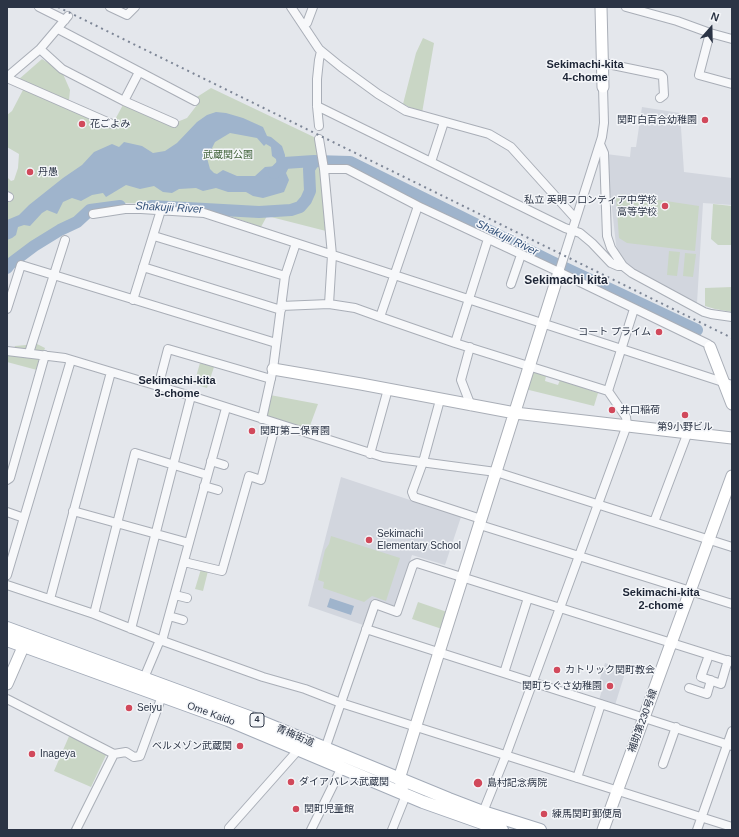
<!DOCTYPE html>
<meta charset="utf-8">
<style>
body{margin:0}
#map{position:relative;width:739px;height:837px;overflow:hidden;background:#e4e7ec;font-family:Arial,sans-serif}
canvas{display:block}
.frame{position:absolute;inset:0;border:8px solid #2b3445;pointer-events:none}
.north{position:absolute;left:691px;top:8px;width:40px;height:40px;-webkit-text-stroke:3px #f4f6f9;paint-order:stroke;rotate:20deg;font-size:11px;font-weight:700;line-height:16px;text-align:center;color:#2b3445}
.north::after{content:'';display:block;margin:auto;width:14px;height:18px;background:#2b3445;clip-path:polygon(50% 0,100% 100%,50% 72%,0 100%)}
</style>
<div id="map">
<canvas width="739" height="837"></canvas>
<div class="frame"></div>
<div class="north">N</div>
</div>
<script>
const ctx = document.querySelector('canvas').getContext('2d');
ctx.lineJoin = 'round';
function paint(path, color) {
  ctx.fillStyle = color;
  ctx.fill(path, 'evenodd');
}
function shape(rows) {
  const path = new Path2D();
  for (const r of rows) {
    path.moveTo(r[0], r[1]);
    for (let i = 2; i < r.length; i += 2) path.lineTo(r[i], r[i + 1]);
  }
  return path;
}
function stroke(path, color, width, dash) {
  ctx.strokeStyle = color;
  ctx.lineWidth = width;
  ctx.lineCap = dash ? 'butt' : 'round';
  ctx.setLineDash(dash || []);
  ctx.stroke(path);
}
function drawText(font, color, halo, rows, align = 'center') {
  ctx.font = font + ' Arial,"Noto Sans JP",sans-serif';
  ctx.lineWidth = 3;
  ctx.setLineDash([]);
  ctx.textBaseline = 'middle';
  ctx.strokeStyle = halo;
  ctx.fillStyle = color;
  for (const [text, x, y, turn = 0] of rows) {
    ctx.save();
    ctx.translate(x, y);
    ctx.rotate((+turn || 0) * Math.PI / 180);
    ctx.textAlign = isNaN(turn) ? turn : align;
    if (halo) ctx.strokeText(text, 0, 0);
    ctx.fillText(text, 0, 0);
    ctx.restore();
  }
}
paint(shape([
 [642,107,680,113,684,172,732,178,732,205,703,203,697,303,633,270,625,263,619,254,616,245,606,154,630,157,631,147,636,147],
 [341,477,461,517,445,565,412,555,396,605,393,606,372,599,363,625,308,606],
 [605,663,626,670,615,705,599,700,602,690,597,688]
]), '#d2d6de');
paint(shape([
 [423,38,434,43,422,113,403,104,416,53],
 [42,59,50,64,63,74,70,90,69,100,90,118,111,127,124,103,164,123,172,124,187,118,197,105,197,97,211,88,316,138,327,223,325,223,326,231,267,216,261,227,201,206,171,204,121,203,87,209,76,220,63,226,11,260,7,265,7,177,11,181,14,180,18,168,19,154,7,147,7,115,12,111,24,88,18,80],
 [620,194,699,206,695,251,627,243,619,238,616,198],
 [713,204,732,206,732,245,718,245,711,239],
 [669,251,680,252,677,276,667,275],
 [685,253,696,254,693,277,683,276],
 [732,287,732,312,715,309,705,306,705,288],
 [37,344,45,348,37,370,7,362,7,354,11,354,15,346],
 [200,363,214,367,207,388,194,384],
 [531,372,534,372,546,376,545,381,558,385,560,380,598,393,594,406,525,389],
 [270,395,318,404,308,431,265,417],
 [331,536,400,558,386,601,372,596,364,602,323,588,324,582,318,580,325,550,329,544],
 [201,569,208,571,203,591,195,589],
 [418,602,447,612,442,629,412,619],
 [70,734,107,753,91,787,54,771]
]), '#c9d6c5');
paint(shape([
 [216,112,226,113,243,118,263,127,267,136,271,137,282,146,285,155,285,160,289,167,286,173,289,180,284,192,263,198,253,196,246,192,228,192,216,188,203,191,196,188,179,189,172,193,163,192,154,186,140,189,126,185,106,197,103,193,92,195,81,201,72,198,63,202,57,214,47,210,42,213,30,226,24,225,18,227,16,235,12,238,7,240,7,220,19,215,29,205,63,178,82,165,94,152,112,144,119,147,124,142,142,146,153,153,165,151,177,143,197,122,207,115],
 [230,133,257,138,264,146,266,144,271,147,272,156,276,159,277,166,265,167,255,176,237,176,223,170,217,174,214,173,210,169,207,158,215,142],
 [330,598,354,606,351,615,327,607]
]), '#9fb4cc');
stroke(shape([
 [274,173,284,163,314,161,350,162,552,262,697,330],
 [151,206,259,212,291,210,300,207,306,200,310,191,309,169,314,161],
 [7,268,10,264,34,246,60,230,77,222,90,210,120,206]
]), '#9fb4cc', 12);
const street = shape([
 [39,7,65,20],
 [110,7,127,15,135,7],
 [291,7,319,49,341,67,378,94,406,111,489,134,511,147,575,218],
 [626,7,677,21,710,33,732,39],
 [304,25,307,23,313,7],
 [58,29,195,101],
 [710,33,699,75,732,84],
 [40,49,62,69,124,101,174,123],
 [603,63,661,75,663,77,664,95,660,98],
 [7,77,40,49,68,16],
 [7,78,112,124],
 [124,101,139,72],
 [317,106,565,228,580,233,592,243,611,263,618,266,623,266],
 [319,126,317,106,317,79,319,60,321,51],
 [319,139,324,169],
 [600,144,604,153,607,236,611,248,623,266,632,273,704,312,711,314,732,317],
 [431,162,444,122],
 [7,196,9,197],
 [418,206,380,317,455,343,608,391,626,417,627,425,506,755,483,812],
 [93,214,125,209,141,209,204,213,732,385],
 [154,236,285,276],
 [143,267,281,310],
 [559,272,602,137,604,123,603,87],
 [511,284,521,255],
 [133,300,161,210],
 [329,304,332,255,324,169,347,169,418,206,559,272,708,344,710,347],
 [281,306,329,304,355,308,380,317],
 [7,309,21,265,276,343],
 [455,343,488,239],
 [470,347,461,380,471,406],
 [7,351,65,358,191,396,383,457,496,472,732,547],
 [29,353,65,240],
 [158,387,168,349,271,379],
 [608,391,634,309],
 [440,400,423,462,412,492,414,497,481,519],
 [262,419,273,369,285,276,296,243],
 [370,454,388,389],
 [211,461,224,465],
 [7,480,10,478,45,355],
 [204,486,218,490],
 [73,511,189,543],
 [7,512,24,518],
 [654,522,688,432],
 [480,525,732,604],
 [184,562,222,571,249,476,261,480,276,423],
 [7,575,71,360],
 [7,585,94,614,160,640,263,677,305,689,341,703,732,827],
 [175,595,187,598],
 [50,599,111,372],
 [94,614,135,453,207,475],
 [169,616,183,620],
 [131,629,191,396],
 [366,629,732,746],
 [162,641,226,408],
 [709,655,701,677,721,684,728,660],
 [504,673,528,598],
 [144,678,160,640],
 [689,688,707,694,711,680],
 [7,699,114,754],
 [325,749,375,604,397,612,413,565,417,563,732,662],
 [663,764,676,727],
 [577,778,601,704],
 [229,828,299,749],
 [76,830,114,754,126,752,134,757,140,756,162,696],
 [311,830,342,767],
 [392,830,406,795],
 [697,830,732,731]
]);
const secondary = shape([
 [601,7,603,87],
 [710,347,732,404],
 [273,369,361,384,515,413,732,438],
 [7,684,27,638],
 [403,786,399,779,559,272],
 [603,830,732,476]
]);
const primary = shape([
 [7,628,252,718,449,799,483,812,540,830],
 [7,640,228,720,423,802,502,830]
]);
stroke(street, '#a9aeb7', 10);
stroke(secondary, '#a9aeb7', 13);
stroke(primary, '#a3abb8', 14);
stroke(street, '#f7f8fa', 8);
stroke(secondary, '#fff', 11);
stroke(primary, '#fff', 12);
stroke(shape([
 [58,7,732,338]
]), '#7d8696', 2, [2, 4]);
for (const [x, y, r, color] of [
 [705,120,4,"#d1495b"],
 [82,124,4,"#d1495b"],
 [30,172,4,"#d1495b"],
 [665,206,4,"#d1495b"],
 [659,332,4,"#d1495b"],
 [612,410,4,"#d1495b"],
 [685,415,4,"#d1495b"],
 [252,431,4,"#d1495b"],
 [369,540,4,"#d1495b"],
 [557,670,4,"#d1495b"],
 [610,686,4,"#d1495b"],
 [129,708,4,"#d1495b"],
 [240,746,4,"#d1495b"],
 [32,754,4,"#d1495b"],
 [291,782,4,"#d1495b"],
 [478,783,5,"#d1495b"],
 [296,809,4,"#d1495b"],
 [544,814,4,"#d1495b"]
]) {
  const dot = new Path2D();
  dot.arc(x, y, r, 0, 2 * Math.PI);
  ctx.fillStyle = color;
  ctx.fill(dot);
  stroke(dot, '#f4f6f9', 1.5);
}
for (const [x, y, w] of [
 [257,720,14]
]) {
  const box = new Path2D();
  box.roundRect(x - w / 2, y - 7, w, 14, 3);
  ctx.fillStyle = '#f4f6f9';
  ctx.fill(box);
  stroke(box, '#2b3445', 1);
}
drawText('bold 9px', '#2b3445', null, [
 ["4",257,720]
]);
drawText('10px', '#2b3445', '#f4f6f9', [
 ["関町白百合幼稚園",697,120,"right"],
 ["花ごよみ",90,124],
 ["丹愚",38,172],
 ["私立 英明フロンティア中学校",657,200,"right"],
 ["高等学校",657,212,"right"],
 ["コート プライム",651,332,"right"],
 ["井口稲荷",620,410],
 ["第9小野ビル",685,427,"center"],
 ["関町第二保育園",260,431],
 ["Sekimachi",377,534],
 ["Elementary School",377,546],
 ["カトリック関町教会",565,670],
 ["関町ちぐさ幼稚園",602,686,"right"],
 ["Seiyu",137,708],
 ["ベルメゾン武蔵関",232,746,"right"],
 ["Inageya",40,754],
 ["ダイアパレス武蔵関",299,782],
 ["島村記念病院",487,783],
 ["関町児童館",304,809],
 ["練馬関町郵便局",552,814]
], 'left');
drawText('10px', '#3f6138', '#f4f6f9', [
 ["武蔵関公園",228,155]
]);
drawText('10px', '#2b3445', '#f4f6f9', [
 ["Ome Kaido",211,714,20],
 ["補助第230号線",643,721,-70],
 ["青梅街道",295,736,23]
]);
drawText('bold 11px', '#1d2536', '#f4f6f9', [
 ["Sekimachi-kita",585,65],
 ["4-chome",585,78],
 ["Sekimachi-kita",177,381],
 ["3-chome",177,394],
 ["Sekimachi-kita",661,593],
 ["2-chome",661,606]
]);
drawText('italic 11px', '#34527a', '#f4f6f9', [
 ["Shakujii River",169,208,3],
 ["Shakujii River",507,238,26]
]);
drawText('bold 12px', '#1d2536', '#f4f6f9', [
 ["Sekimachi kita",566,281]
]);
</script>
